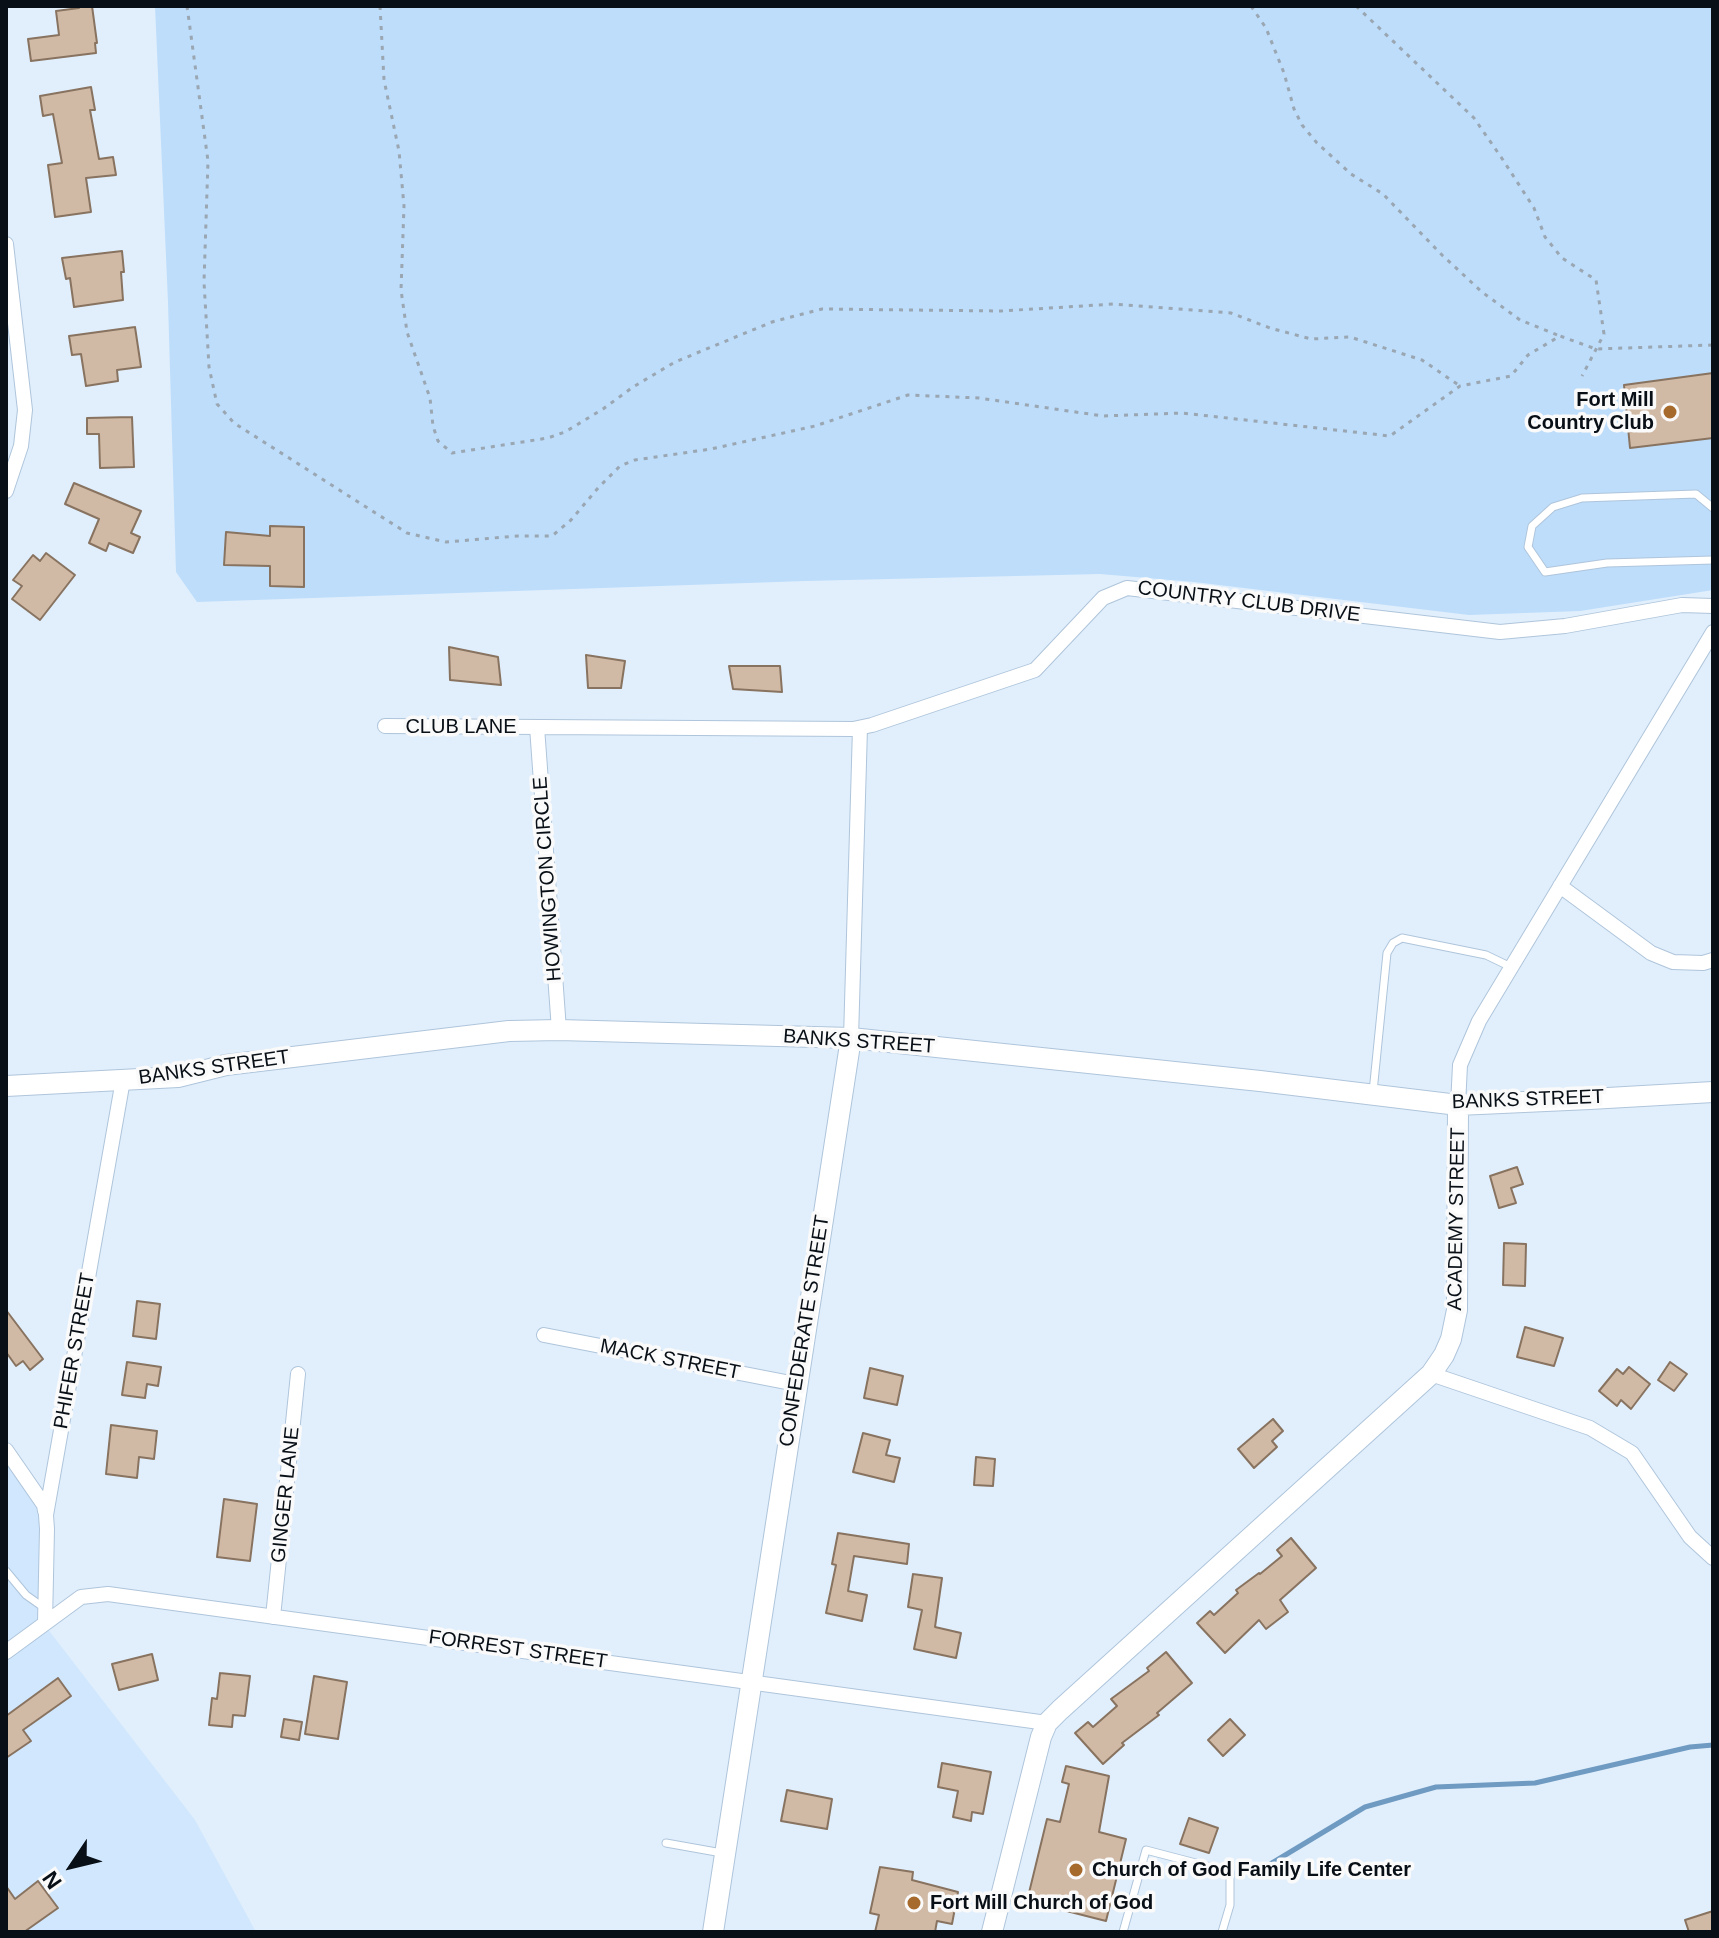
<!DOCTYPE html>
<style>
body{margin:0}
#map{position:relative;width:1719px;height:1938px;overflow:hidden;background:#e1effc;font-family:Arial,sans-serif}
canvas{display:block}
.frame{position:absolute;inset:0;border:8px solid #080f16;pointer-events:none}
.north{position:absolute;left:32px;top:1826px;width:80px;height:80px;-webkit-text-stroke:6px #fafafa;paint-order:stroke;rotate:235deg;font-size:22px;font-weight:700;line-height:32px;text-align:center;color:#080f16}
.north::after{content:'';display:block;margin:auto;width:28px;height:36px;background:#080f16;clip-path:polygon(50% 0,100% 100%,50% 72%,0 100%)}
</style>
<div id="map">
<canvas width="1719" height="1938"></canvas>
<div class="frame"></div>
<div class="north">N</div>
</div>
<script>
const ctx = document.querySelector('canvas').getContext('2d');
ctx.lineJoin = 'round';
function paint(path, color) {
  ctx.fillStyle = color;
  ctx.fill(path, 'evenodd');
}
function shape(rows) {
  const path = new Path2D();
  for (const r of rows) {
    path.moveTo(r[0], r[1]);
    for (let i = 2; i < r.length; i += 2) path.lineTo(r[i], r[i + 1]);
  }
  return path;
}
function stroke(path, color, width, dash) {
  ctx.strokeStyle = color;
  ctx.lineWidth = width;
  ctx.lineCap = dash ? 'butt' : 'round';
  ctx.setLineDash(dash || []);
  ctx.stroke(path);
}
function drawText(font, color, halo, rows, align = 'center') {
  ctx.font = font + ' Arial,sans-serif';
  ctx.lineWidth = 7;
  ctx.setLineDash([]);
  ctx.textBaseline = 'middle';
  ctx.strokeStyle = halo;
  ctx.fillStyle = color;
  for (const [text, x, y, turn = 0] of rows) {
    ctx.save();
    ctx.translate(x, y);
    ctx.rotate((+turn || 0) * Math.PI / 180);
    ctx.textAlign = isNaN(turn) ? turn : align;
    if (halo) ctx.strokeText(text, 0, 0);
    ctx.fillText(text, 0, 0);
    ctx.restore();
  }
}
paint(shape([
 [6,1456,40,1505,40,1619,195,1820,256,1932,6,1932]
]), '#d0e7fd');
paint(shape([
 [155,6,1713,6,1713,590,1580,611,1469,615,1194,582,1100,574,805,581,197,602,176,572,168,302]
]), '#bdddfb');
stroke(shape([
 [1267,1866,1365,1807,1436,1787,1535,1783,1690,1747,1713,1745]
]), '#6f9ac1', 5);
const building = shape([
 [79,6,92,6,97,43,95,43,96,53,31,61,28,39,59,35,56,11,79,8,79,6],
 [91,87,95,110,90,110,99,159,113,157,116,175,86,178,91,212,55,217,48,165,62,163,53,114,43,116,40,96,91,87],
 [122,251,124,272,121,272,123,300,74,307,70,278,66,279,62,258,122,251],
 [135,327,141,367,117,370,118,381,86,386,81,354,72,355,69,336,135,327],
 [1713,373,1713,438,1630,448,1624,385,1713,373],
 [132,417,134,467,100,468,99,434,87,434,87,418,132,417],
 [74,483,141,511,131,533,140,537,133,553,109,543,106,551,89,543,99,519,65,504,74,483],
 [270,526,304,527,304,587,270,586,270,566,224,565,226,532,270,536,270,526],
 [46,553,75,575,40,620,12,599,22,586,13,580,33,555,40,561,46,553],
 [449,647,498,657,501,685,450,680,449,647],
 [586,655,625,661,621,688,588,688,586,655],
 [729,666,780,666,782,692,733,689,729,666],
 [1517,1167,1523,1184,1511,1188,1516,1203,1499,1208,1490,1176,1517,1167],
 [1504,1243,1526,1244,1525,1286,1503,1285,1504,1243],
 [137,1301,160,1304,156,1339,133,1336,137,1301],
 [6,1310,43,1359,30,1370,23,1361,16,1366,6,1352,6,1310],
 [1525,1327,1563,1338,1554,1366,1517,1357,1525,1327],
 [127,1362,161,1367,158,1386,147,1384,145,1398,122,1395,127,1362],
 [1670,1362,1687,1374,1674,1391,1658,1380,1670,1362],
 [1629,1367,1650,1384,1631,1409,1621,1400,1617,1406,1599,1391,1617,1369,1623,1374,1629,1367],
 [870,1368,903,1376,897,1405,864,1398,870,1368],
 [1273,1419,1283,1431,1272,1441,1277,1447,1254,1468,1238,1449,1273,1419],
 [111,1425,157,1431,154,1459,139,1457,137,1478,106,1474,111,1425],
 [863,1433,890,1440,886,1455,900,1458,894,1482,853,1472,863,1433],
 [976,1457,995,1459,993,1486,974,1485,976,1457],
 [224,1499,257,1504,250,1561,217,1557,224,1499],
 [838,1533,909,1544,907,1564,854,1556,848,1591,867,1595,862,1621,826,1613,836,1565,832,1564,838,1533],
 [1291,1538,1316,1568,1280,1600,1288,1612,1266,1629,1259,1620,1225,1653,1197,1623,1210,1611,1214,1615,1238,1593,1236,1590,1259,1573,1260,1574,1282,1556,1277,1550,1291,1538],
 [913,1574,942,1578,935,1627,961,1633,956,1658,914,1649,922,1610,908,1607,913,1574],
 [1166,1652,1192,1683,1157,1713,1159,1715,1122,1743,1124,1745,1103,1764,1075,1733,1088,1722,1093,1727,1117,1706,1111,1699,1149,1671,1147,1668,1166,1652],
 [152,1654,158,1680,119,1690,112,1664,152,1654],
 [220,1673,250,1676,245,1716,233,1715,232,1727,209,1725,212,1698,217,1699,220,1673],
 [314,1676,347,1682,338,1739,305,1734,314,1676],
 [58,1678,71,1696,23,1730,31,1741,6,1758,6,1716,58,1678],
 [284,1719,302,1722,299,1740,281,1737,284,1719],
 [1230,1719,1245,1735,1223,1756,1208,1740,1230,1719],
 [942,1763,991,1772,983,1814,972,1812,971,1821,953,1817,958,1791,938,1787,942,1763],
 [1066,1766,1109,1776,1099,1832,1126,1839,1106,1921,1027,1901,1047,1819,1060,1822,1069,1784,1062,1782,1066,1766],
 [787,1790,832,1799,827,1829,781,1821,787,1790],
 [1189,1818,1218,1828,1209,1853,1180,1844,1189,1818],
 [880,1867,913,1872,912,1880,958,1892,952,1924,937,1921,935,1932,875,1932,879,1915,870,1913,880,1867],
 [38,1881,58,1908,24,1932,6,1932,6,1886,15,1899,38,1881],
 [1713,1911,1713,1932,1689,1932,1685,1920,1713,1911]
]);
paint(building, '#d1baa5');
stroke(building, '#887360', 2);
const lane = shape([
 [1713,508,1696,494,1582,498,1553,507,1532,526,1528,547,1545,572,1607,563,1713,560],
 [1373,1092,1387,953,1393,943,1402,938,1486,955,1511,967],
 [6,1571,26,1595,43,1607],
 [666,1843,722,1853],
 [1123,1932,1146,1850,1230,1872,1230,1905,1222,1932]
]);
const street = shape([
 [6,244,25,410,21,446,6,491],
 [385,726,853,729,872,725,1035,670,1103,598,1127,588,1500,632,1565,626,1682,605,1713,606],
 [537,727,559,1030],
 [1560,886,1651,953,1673,962,1703,963,1713,960],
 [851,1038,860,728],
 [1458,1105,1460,1065,1479,1021,1713,632],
 [544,1335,796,1384],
 [1431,1374,1590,1428,1632,1453,1690,1537,1713,1558],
 [6,1450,44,1505,45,1511],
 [273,1617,298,1374],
 [45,1623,47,1529,46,1515,123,1080],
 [6,1652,81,1597,108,1594,1047,1723]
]);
const secondary = shape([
 [6,1086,178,1077,226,1065,509,1031,559,1030,851,1038,1260,1081,1458,1105,1590,1099,1713,1092],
 [713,1932,851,1038],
 [992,1932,1041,1737,1047,1723,1060,1710,1431,1374,1444,1355,1451,1339,1457,1310,1458,1105]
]);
stroke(lane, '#afc5db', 9);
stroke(street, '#afc5db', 16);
stroke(secondary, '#afc5db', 22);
stroke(shape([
 [187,6,208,161,204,282,209,367,217,404,234,423,407,533,446,542,517,536,552,536,571,520,598,488,620,466,635,460,711,449,815,426,908,395,979,398,1103,416,1182,413,1390,436,1460,386,1511,376,1528,355,1560,336,1596,349,1713,345],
 [380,6,384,80,399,151,404,206,401,290,407,332,430,398,433,426,438,441,452,453,548,438,565,432,603,409,633,387,675,362,772,322,822,309,1001,311,1113,304,1231,313,1270,328,1311,339,1350,337,1422,360,1460,386],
 [1251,6,1266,28,1284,73,1294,109,1302,125,1317,143,1351,174,1383,194,1442,255,1482,292,1520,320,1560,336],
 [1356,6,1474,118,1503,160,1534,208,1545,237,1562,258,1596,280,1604,334,1582,376]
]), '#9aa6b1', 3, [4, 6]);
stroke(lane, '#fff', 7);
stroke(street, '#fff', 14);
stroke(secondary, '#fff', 20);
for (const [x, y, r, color] of [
 [1670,412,8,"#a66a2c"],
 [1076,1870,8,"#a66a2c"],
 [914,1903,8,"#a66a2c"]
]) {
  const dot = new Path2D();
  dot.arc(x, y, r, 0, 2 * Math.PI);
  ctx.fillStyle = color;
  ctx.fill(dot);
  stroke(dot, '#fafafa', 3);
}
drawText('bold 20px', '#080f16', '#fafafa', [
 ["Fort Mill",1654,400,"right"],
 ["Country Club",1654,423,"right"],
 ["Church of God Family Life Center",1092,1870],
 ["Fort Mill Church of God",930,1903]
], 'left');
drawText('20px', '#080f16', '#fafafa', [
 ["COUNTRY CLUB DRIVE",1249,602,7],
 ["CLUB LANE",461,727],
 ["HOWINGTON CIRCLE",548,879,-94],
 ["BANKS STREET",859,1042,4],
 ["BANKS STREET",214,1068,-8],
 ["BANKS STREET",1528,1100,-2],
 ["ACADEMY STREET",1457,1219,-89],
 ["CONFEDERATE STREET",805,1331,-81],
 ["PHIFER STREET",75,1351,-80],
 ["MACK STREET",670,1360,11],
 ["GINGER LANE",286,1495,-84],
 ["FORREST STREET",518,1650,8]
]);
</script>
